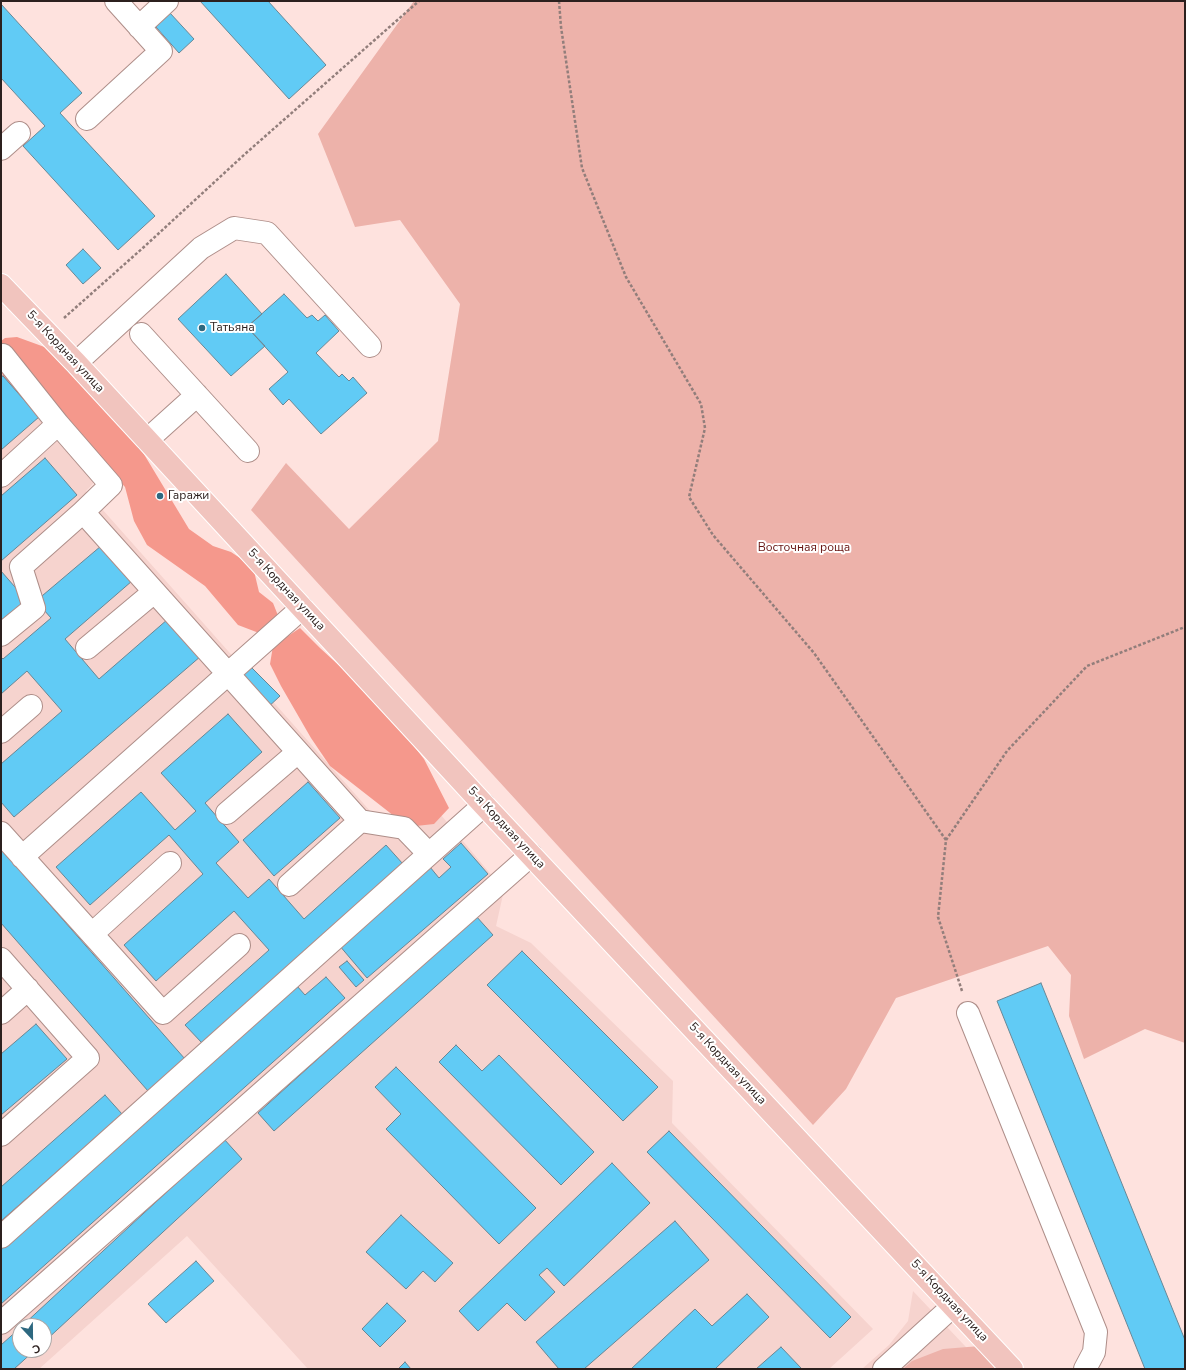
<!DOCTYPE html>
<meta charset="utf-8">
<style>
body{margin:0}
#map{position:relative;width:1186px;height:1370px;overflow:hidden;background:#fee2de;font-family:"Nunito Sans",sans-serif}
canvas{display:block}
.frame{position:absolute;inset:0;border:2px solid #2c201e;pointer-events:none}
.north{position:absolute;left:12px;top:1318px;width:40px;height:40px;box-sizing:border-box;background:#fff;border:1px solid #aba6a5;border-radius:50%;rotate:158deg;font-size:11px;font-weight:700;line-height:16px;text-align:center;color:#2c201e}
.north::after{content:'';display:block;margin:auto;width:14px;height:18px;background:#2d6880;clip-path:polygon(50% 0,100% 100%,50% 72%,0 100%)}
</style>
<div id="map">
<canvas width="1186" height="1370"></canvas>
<div class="frame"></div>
<div class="north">С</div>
</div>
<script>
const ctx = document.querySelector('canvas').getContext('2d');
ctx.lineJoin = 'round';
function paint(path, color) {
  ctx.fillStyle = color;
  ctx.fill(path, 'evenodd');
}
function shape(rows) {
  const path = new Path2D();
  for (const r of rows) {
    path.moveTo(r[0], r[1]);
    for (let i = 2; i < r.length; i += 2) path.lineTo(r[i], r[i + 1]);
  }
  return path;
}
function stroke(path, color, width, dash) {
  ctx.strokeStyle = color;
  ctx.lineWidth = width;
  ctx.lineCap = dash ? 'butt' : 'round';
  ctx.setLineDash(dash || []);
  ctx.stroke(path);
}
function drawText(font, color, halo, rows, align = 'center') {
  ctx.font = font + ' "Nunito Sans",sans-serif';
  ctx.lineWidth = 4;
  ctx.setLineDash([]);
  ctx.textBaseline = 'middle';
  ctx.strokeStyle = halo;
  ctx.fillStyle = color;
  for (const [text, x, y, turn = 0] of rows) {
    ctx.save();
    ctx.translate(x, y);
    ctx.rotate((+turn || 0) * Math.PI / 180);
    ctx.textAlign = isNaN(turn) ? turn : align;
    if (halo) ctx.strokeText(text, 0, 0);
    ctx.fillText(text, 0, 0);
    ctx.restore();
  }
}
paint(shape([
 [1,346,105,471,86,491,379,821,441,815,504,890,496,926,531,943,673,1081,672,1123,873,1329,829,1369,308,1369,187,1236,39,1369,1,1369],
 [20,1326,44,1326,44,1350,20,1350],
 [913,1291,965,1346,986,1369,862,1369,889,1345,908,1321]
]), '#f6d3ce');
paint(shape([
 [414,1,1185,1,1185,1043,1145,1029,1084,1059,1069,1016,1071,975,1048,946,896,998,846,1089,813,1125,251,510,286,463,349,529,438,441,460,304,400,220,355,227,318,134],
 [980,1346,1001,1369,903,1369,912,1361,943,1349]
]), '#edb2aa');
paint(shape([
 [17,337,50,349,127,426,189,529,213,546,231,552,240,558,254,571,259,592,273,603,279,618,259,633,238,625,205,586,147,545,134,521,125,487,95,454,39,417,3,376,1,370,1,341,5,338],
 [300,628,320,648,381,704,424,759,449,808,434,824,416,826,394,816,330,766,311,738,281,686,270,664,273,646]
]), '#f5988c');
const building = shape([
 [200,1,268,1,326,65,289,99,200,1],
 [1,4,82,93,60,113,155,216,118,250,23,146,45,126,1,78,1,4],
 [170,13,194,39,179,53,156,27,170,13],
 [83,249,101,268,83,284,66,265,83,249],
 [226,274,262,314,247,327,265,346,231,376,178,319,226,274],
 [284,294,307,318,312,315,318,321,325,315,339,331,316,353,339,377,342,374,349,381,353,377,367,393,321,434,289,399,283,405,269,389,288,372,247,327,284,294],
 [3,376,39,417,1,450,1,377,3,376],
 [45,458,77,495,1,561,1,496,45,458],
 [101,546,132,581,65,639,99,679,168,619,201,656,14,817,1,802,1,764,62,711,27,671,1,694,1,657,3,659,51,618,36,601,101,546],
 [1,571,29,603,1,627,1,571],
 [250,666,280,696,265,710,236,680,250,666],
 [228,714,262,752,205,803,239,842,216,863,248,898,269,879,304,919,386,845,403,864,202,1043,185,1025,269,950,234,911,156,981,124,945,203,874,169,835,90,905,56,867,141,792,175,830,196,811,161,773,228,714],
 [308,782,340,818,274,876,243,840,308,782],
 [461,843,488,874,367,978,339,945,430,867,439,878,451,867,443,859,461,843],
 [1,849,185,1059,148,1091,1,923,1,849],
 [476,916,493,935,274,1131,258,1113,476,916],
 [522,951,658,1087,623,1121,487,985,522,951],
 [347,961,364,980,356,987,339,967,347,961],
 [326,977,345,998,1,1304,1,1249,297,986,305,995,326,977],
 [1041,983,1185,1340,1185,1369,1145,1369,997,1001,1041,983],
 [36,1024,67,1059,1,1115,1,1054,36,1024],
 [456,1045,482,1071,499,1055,594,1152,561,1185,439,1062,456,1045],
 [396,1067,536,1208,499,1244,386,1129,401,1114,375,1087,396,1067],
 [105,1095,122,1114,1,1221,1,1187,105,1095],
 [669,1131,851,1317,830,1338,647,1152,669,1131],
 [224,1139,242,1159,44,1342,44,1326,22,1326,224,1139],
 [612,1163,650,1203,564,1286,547,1268,539,1275,555,1292,525,1321,507,1303,478,1331,459,1311,612,1163],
 [401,1215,453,1263,435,1282,423,1271,406,1289,366,1252,401,1215],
 [675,1221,709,1260,584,1369,559,1369,536,1342,675,1221],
 [196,1261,214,1281,166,1323,148,1304,196,1261],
 [747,1294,769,1317,715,1369,631,1369,695,1309,712,1326,747,1294],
 [387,1303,406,1321,380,1347,362,1329,387,1303],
 [20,1328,20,1350,35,1350,14,1369,1,1369,1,1345,20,1328],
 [781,1347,801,1368,799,1369,756,1369,781,1347],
 [405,1362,411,1369,398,1369,405,1362]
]);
paint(building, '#61cbf5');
stroke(building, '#698795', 1);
const minor = shape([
 [139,27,167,1],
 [87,119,161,51,116,1],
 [1,149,19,133],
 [141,334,248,451],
 [1,356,3,355,58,424],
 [76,363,201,248,234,228,267,233,370,346],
 [147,440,197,395],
 [1,476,58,424,111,485,83,512,360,821,404,828,429,854],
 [1,635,34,608,21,567,83,512],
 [87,648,154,592],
 [1,732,31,706],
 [227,813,298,752],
 [1,833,163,1013,239,945],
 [22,857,302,608],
 [289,885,360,821],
 [92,934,170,863],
 [1,959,88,1058,1,1135],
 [1,1013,28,989],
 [968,1013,1096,1332,1094,1352,1085,1369],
 [1,1237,484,805],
 [1,1323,531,855],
 [884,1369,953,1306]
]);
const major = shape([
 [1,285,76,363,484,805,1012,1369]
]);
stroke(minor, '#ae8e89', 24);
stroke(major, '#fff', 24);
stroke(shape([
 [559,1,561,27,582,168,626,277,701,404,705,428,689,497,713,535,814,653,946,840],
 [64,318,145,246,245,154,419,1],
 [962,991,938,917,946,840,1007,751,1087,666,1185,627]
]), '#927e7b', 2.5, [3, 2]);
stroke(minor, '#fff', 22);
stroke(major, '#f1c4be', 22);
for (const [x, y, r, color] of [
 [202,328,4,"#2d6880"],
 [160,496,4,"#2d6880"]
]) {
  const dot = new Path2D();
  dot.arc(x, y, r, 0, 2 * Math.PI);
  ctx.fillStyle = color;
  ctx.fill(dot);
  stroke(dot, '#fff', 1.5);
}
drawText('12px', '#2c201e', '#fff', [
 ["Татьяна",210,328],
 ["Гаражи",168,496]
], 'left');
drawText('12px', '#2c201e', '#fff', [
 ["5-я Кордная улица",65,352,47],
 ["5-я Кордная улица",286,590,47],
 ["5-я Кордная улица",506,828,47],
 ["5-я Кордная улица",727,1064,47],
 ["5-я Кордная улица",949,1301,47]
]);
drawText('12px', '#661411', '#fff', [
 ["Восточная роща",804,548]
]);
</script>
